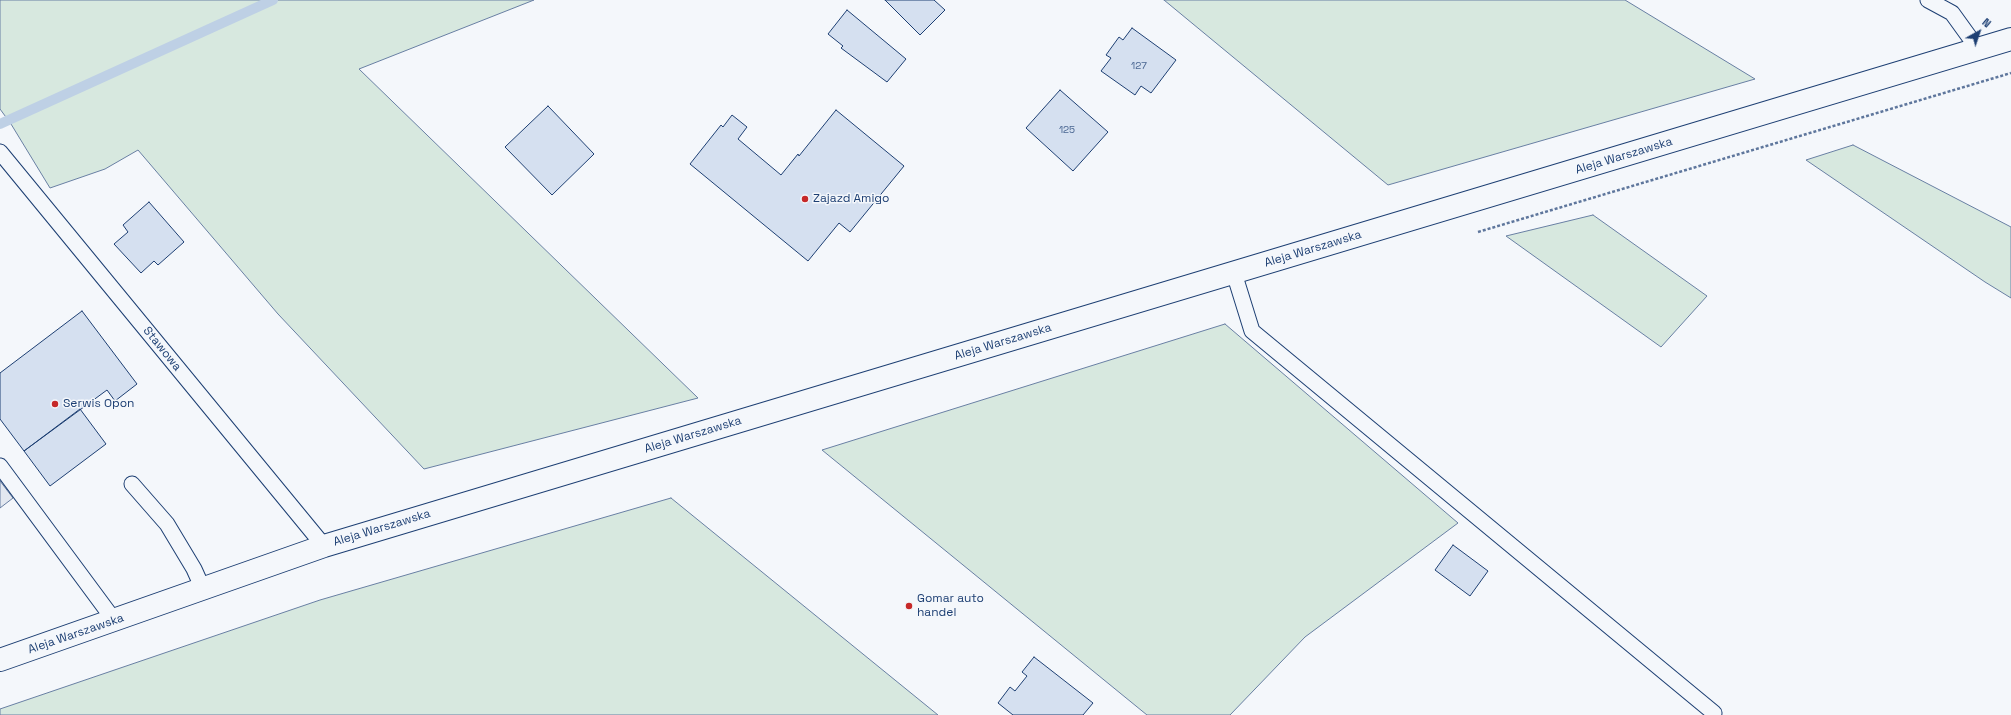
<!DOCTYPE html>
<style>
body{margin:0}
#map{position:relative;width:2011px;height:715px;overflow:hidden;background:#f4f7fb;font-family:"Space Grotesk",sans-serif}
canvas{display:block}
.north{position:absolute;left:1959px;top:12px;width:40px;height:40px;-webkit-text-stroke:3px #f4f7fb;paint-order:stroke;rotate:40deg;font-size:11px;font-weight:700;line-height:16px;text-align:center;color:#1d3f73}
.north::after{content:'';display:block;margin:auto;width:14px;height:18px;background:#1d3f73;clip-path:polygon(50% 0,100% 100%,50% 72%,0 100%)}
</style>
<div id="map">
<canvas width="2011" height="715"></canvas>
<div class="north">N</div>
</div>
<script>
const ctx = document.querySelector('canvas').getContext('2d');
ctx.lineJoin = 'round';
function paint(path, color) {
  ctx.fillStyle = color;
  ctx.fill(path, 'evenodd');
}
function shape(rows) {
  const path = new Path2D();
  for (const r of rows) {
    path.moveTo(r[0], r[1]);
    for (let i = 2; i < r.length; i += 2) path.lineTo(r[i], r[i + 1]);
  }
  return path;
}
function stroke(path, color, width, dash) {
  ctx.strokeStyle = color;
  ctx.lineWidth = width;
  ctx.lineCap = dash ? 'butt' : 'round';
  ctx.setLineDash(dash || []);
  ctx.stroke(path);
}
function drawText(font, color, halo, rows, align = 'center') {
  ctx.font = font + ' "Space Grotesk",sans-serif';
  ctx.lineWidth = 3;
  ctx.setLineDash([]);
  ctx.textBaseline = 'middle';
  ctx.strokeStyle = halo;
  ctx.fillStyle = color;
  for (const [text, x, y, turn = 0] of rows) {
    ctx.save();
    ctx.translate(x, y);
    ctx.rotate((+turn || 0) * Math.PI / 180);
    ctx.textAlign = isNaN(turn) ? turn : align;
    if (halo) ctx.strokeText(text, 0, 0);
    ctx.fillText(text, 0, 0);
    ctx.restore();
  }
}
const green = shape([
 [0,0,534,0,359,69,698,398,424,469,278,314,138,150,105,169,50,188,11,124,0,109,0,0],
 [1164,0,1625,0,1755,79,1388,185,1164,0],
 [1853,145,2011,227,2011,298,1985,282,1806,160,1853,145],
 [1593,215,1707,296,1661,347,1506,236,1593,215],
 [1225,324,1458,523,1305,637,1230,715,1147,715,822,450,1225,324],
 [671,498,938,715,0,715,0,709,320,600,671,498]
]);
paint(green, '#d7e8df');
stroke(green, '#687fa3', 1);
const parking = shape([
 [0,481,13,498,0,508,0,481]
]);
paint(parking, '#e3e8f0');
stroke(parking, '#687fa3', 1);
stroke(shape([
 [0,124,273,0]
]), '#bed0e5', 10);
const building = shape([
 [885,0,934,0,945,10,920,35,885,0],
 [847,10,906,59,887,82,841,48,843,46,828,34,847,10],
 [1132,28,1176,60,1151,93,1141,86,1135,95,1101,71,1111,58,1106,55,1119,37,1123,40,1132,28],
 [1060,90,1108,132,1073,171,1026,128,1060,90],
 [548,106,594,154,552,195,505,147,548,106],
 [836,110,904,166,850,232,839,223,808,261,690,164,721,125,723,127,732,115,747,127,738,139,781,175,798,154,799,156,836,110],
 [149,202,184,242,158,265,154,261,141,273,114,244,128,232,123,225,149,202],
 [82,311,137,384,115,401,107,390,24,451,0,419,0,373,82,311],
 [80,409,106,444,50,486,24,451,80,409],
 [1453,545,1488,571,1470,596,1435,570,1453,545],
 [1034,657,1093,703,1083,715,1013,715,998,703,1010,687,1015,691,1027,676,1022,672,1034,657]
]);
paint(building, '#d5e0f0');
stroke(building, '#1d3f73', 1);
const service = shape([
 [1928,0,1952,13,1978,49],
 [0,152,324,546],
 [1234,273,1252,331,1714,713],
 [0,466,114,620],
 [132,484,167,524,194,569,203,589]
]);
const tertiary = shape([
 [0,660,324,546,2011,39]
]);
stroke(service, '#1d3f73', 17);
stroke(tertiary, '#1d3f73', 24);
stroke(shape([
 [1478,232,2011,73]
]), '#5e769c', 2.5, [3, 2]);
stroke(service, '#f4f7fb', 15);
stroke(tertiary, '#f4f7fb', 22);
for (const [x, y, r, color] of [
 [805,199,4,"#c62828"],
 [55,404,4,"#c62828"],
 [909,606,4,"#c62828"]
]) {
  const dot = new Path2D();
  dot.arc(x, y, r, 0, 2 * Math.PI);
  ctx.fillStyle = color;
  ctx.fill(dot);
  stroke(dot, '#f4f7fb', 1.5);
}
drawText('10px', '#4b6792', null, [
 ["127",1139,66],
 ["125",1067,130]
]);
drawText('12px', '#1d3f73', '#f4f7fb', [
 ["Aleja Warszawska",1624,156,-17],
 ["Aleja Warszawska",1313,249,-17],
 ["Aleja Warszawska",1003,342,-17],
 ["Stawowa",162,349,51],
 ["Aleja Warszawska",693,435,-17],
 ["Aleja Warszawska",382,528,-17],
 ["Aleja Warszawska",76,634,-19]
]);
drawText('12px', '#1d3f73', '#f4f7fb', [
 ["Zajazd Amigo",813,199],
 ["Serwis Opon",63,404],
 ["Gomar auto",917,599],
 ["handel",917,613]
], 'left');
</script>
